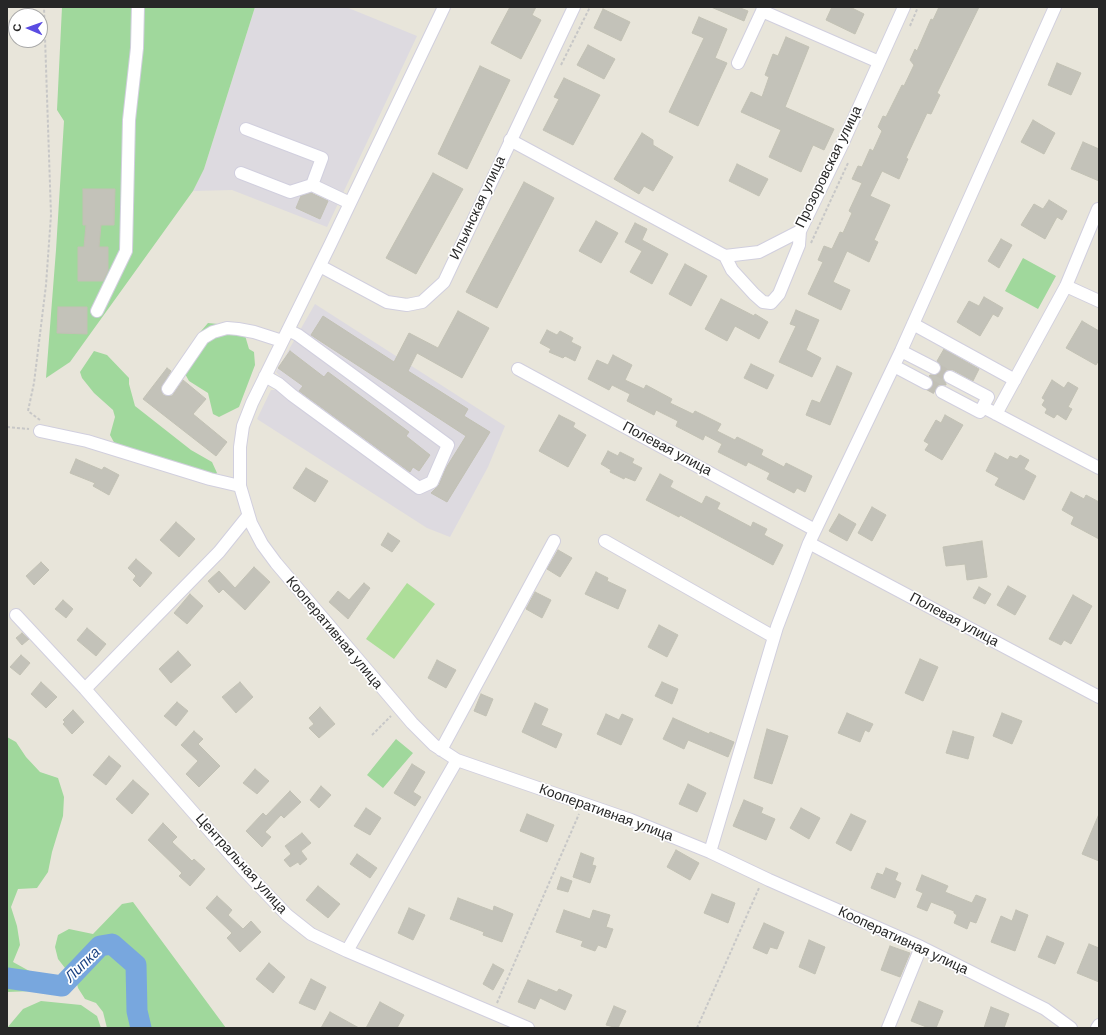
<!DOCTYPE html>
<meta charset="utf-8">
<style>
body{margin:0}
#map{position:relative;width:1106px;height:1035px;overflow:hidden;background:#e8e5da;font-family:Arial,sans-serif}
canvas{display:block}
.frame{position:absolute;inset:0;border:8px solid #272727;pointer-events:none}
.north{position:absolute;left:8px;top:8px;width:40px;height:40px;box-sizing:border-box;background:#fff;border:1px solid #a9a9a9;border-radius:50%;rotate:272deg;font-size:11px;font-weight:700;line-height:16px;text-align:center;color:#272727}
.north::after{content:'';display:block;margin:auto;width:14px;height:18px;background:#5a4ce2;clip-path:polygon(50% 0,100% 100%,50% 72%,0 100%)}
</style>
<div id="map">
<canvas width="1106" height="1035"></canvas>
<div class="frame"></div>
<div class="north">С</div>
</div>
<script>
const ctx = document.querySelector('canvas').getContext('2d');
ctx.lineJoin = 'round';
function paint(path, color) {
  ctx.fillStyle = color;
  ctx.fill(path, 'evenodd');
}
function shape(rows) {
  const path = new Path2D();
  for (const r of rows) {
    path.moveTo(r[0], r[1]);
    for (let i = 2; i < r.length; i += 2) path.lineTo(r[i], r[i + 1]);
  }
  return path;
}
function stroke(path, color, width, dash) {
  ctx.strokeStyle = color;
  ctx.lineWidth = width;
  ctx.lineCap = dash ? 'butt' : 'round';
  ctx.setLineDash(dash || []);
  ctx.stroke(path);
}
function drawText(font, color, halo, rows, align = 'center') {
  ctx.font = font + ' Arial,sans-serif';
  ctx.lineWidth = 3.5;
  ctx.setLineDash([]);
  ctx.textBaseline = 'middle';
  ctx.strokeStyle = halo;
  ctx.fillStyle = color;
  for (const [text, x, y, turn = 0] of rows) {
    ctx.save();
    ctx.translate(x, y);
    ctx.rotate((+turn || 0) * Math.PI / 180);
    ctx.textAlign = isNaN(turn) ? turn : align;
    if (halo) ctx.strokeText(text, 0, 0);
    ctx.fillText(text, 0, 0);
    ctx.restore();
  }
}
paint(shape([
 [255,7,346,7,417,36,327,227,232,190,193,191,204,169],
 [315,304,505,426,488,467,450,537,427,528,257,419,271,390,278,390,281,377,276,372]
]), '#dddae0');
paint(shape([
 [62,7,255,7,204,169,193,191,70,362,46,378,56,250,64,121,57,110],
 [1023,258,1056,276,1038,309,1005,291],
 [208,323,228,325,244,332,249,349,254,352,255,365,239,407,219,417,213,414,208,393,189,381,184,372,197,343,195,338],
 [94,351,107,355,129,378,129,384,135,406,191,450,212,462,217,473,213,477,116,446,110,435,115,417,113,410,94,393,82,378,80,372],
 [7,737,16,742,26,757,40,772,58,778,64,797,63,816,52,852,48,872,37,888,18,889,11,907,17,926,20,945,13,962,33,973,34,991,7,992],
 [396,739,413,753,383,788,367,775],
 [133,902,226,1028,227,1028,107,1028,103,1012,96,1003,85,999,78,988,75,976,65,968,58,959,55,947,58,935,69,929,93,934,122,904],
 [41,1001,81,1005,97,1016,101,1028,7,1028,23,1009]
]), '#a0d89c');
paint(shape([
 [407,583,435,604,394,659,366,639]
]), '#adde99');
stroke(shape([
 [7,978,62,986,100,946,112,944,136,965,137,1011,141,1028]
]), '#78a7de', 21);
const building = shape([
 [510,7,536,7,532,15,541,20,521,59,491,43,510,7],
 [711,7,738,7,748,11,744,21,711,7],
 [832,7,850,7,864,14,855,34,826,20,832,7],
 [939,7,979,7,937,93,940,95,931,114,927,113,906,158,908,159,899,179,882,171,870,196,890,205,874,240,878,242,869,262,847,251,833,282,850,290,841,310,808,294,823,262,818,260,824,246,832,249,840,232,843,233,852,213,849,211,862,183,852,179,858,166,862,167,870,149,873,151,882,131,878,127,883,116,886,117,902,85,904,86,914,65,910,60,915,49,917,51,931,19,933,20,939,7],
 [603,9,630,22,621,41,594,28,603,9],
 [699,17,727,29,715,58,727,63,698,126,669,112,704,38,692,33,699,17],
 [786,37,809,47,785,107,834,129,824,150,813,145,801,172,769,157,781,130,741,112,751,92,762,97,769,77,765,75,773,54,778,56,786,37],
 [588,45,615,59,604,79,577,65,588,45],
 [1057,63,1081,73,1071,95,1048,85,1057,63],
 [480,66,510,80,467,169,438,154,480,66],
 [564,78,600,95,573,145,543,130,559,99,554,97,564,78],
 [1033,120,1055,133,1044,154,1021,142,1033,120],
 [642,133,653,140,653,145,673,157,653,191,644,186,639,194,614,179,642,133],
 [1083,142,1099,149,1099,181,1071,169,1083,142],
 [737,164,768,179,759,196,729,181,737,164],
 [433,173,463,189,416,274,386,258,433,173],
 [524,182,554,198,497,308,466,292,524,182],
 [83,189,115,189,114,225,101,225,99,247,108,247,108,271,103,281,78,281,78,247,84,247,86,225,83,225,83,189],
 [311,193,328,201,320,219,296,208,301,196,311,193],
 [1049,200,1067,211,1062,220,1057,217,1045,239,1021,225,1034,204,1043,209,1049,200],
 [596,221,618,233,601,263,579,251,596,221],
 [635,223,647,229,642,240,668,254,652,284,630,272,642,251,625,242,635,223],
 [1001,239,1012,245,999,268,988,261,1001,239],
 [685,264,707,276,691,306,669,294,685,264],
 [984,297,1003,308,998,317,993,314,980,336,957,322,969,301,979,306,984,297],
 [721,299,754,316,755,314,768,322,759,339,735,326,727,341,705,329,721,299],
 [58,307,87,307,87,334,57,333,58,307],
 [796,310,819,320,806,350,821,358,812,377,779,362,796,326,790,324,796,310],
 [458,311,489,328,462,378,417,353,408,371,468,409,464,416,490,432,447,502,431,493,439,485,446,468,466,436,311,335,323,316,394,362,409,333,438,348,458,311],
 [1082,321,1099,331,1099,360,1096,365,1066,348,1082,321],
 [547,330,557,335,560,331,573,338,571,342,581,347,575,361,565,356,563,358,549,352,551,349,540,343,547,330],
 [944,349,979,369,973,381,953,370,946,370,943,377,946,384,946,385,938,385,935,391,930,389,933,382,929,376,930,375,938,374,940,372,941,367,937,361,944,349],
 [290,351,324,377,328,372,409,432,406,436,430,455,419,471,413,467,410,472,299,391,303,386,278,368,290,351],
 [613,355,632,365,625,380,644,389,646,385,672,399,670,403,693,414,695,411,721,424,717,431,735,440,737,437,763,450,761,455,784,467,786,463,812,476,805,492,797,488,794,493,767,479,770,473,748,462,746,466,718,452,722,444,705,435,703,440,676,426,678,421,656,410,654,415,627,401,630,394,612,385,609,390,588,379,597,360,608,365,613,355],
 [751,364,774,375,767,389,744,378,751,364],
 [837,366,852,373,830,425,806,415,812,400,820,403,837,366],
 [167,368,171,371,161,388,163,395,172,396,183,380,206,399,193,414,227,442,216,456,143,399,167,368],
 [1052,380,1064,388,1068,382,1078,388,1068,407,1072,409,1066,420,1057,414,1054,418,1045,413,1047,409,1042,405,1045,400,1042,398,1052,380],
 [559,415,575,423,573,427,586,435,568,467,539,451,559,415],
 [945,415,963,425,942,460,925,450,929,444,924,441,936,420,941,423,945,415],
 [608,451,618,456,620,452,634,459,632,463,642,468,635,481,625,477,624,479,610,472,611,470,601,464,608,451],
 [995,453,1008,460,1010,456,1017,459,1020,455,1029,460,1024,469,1036,476,1024,500,995,485,999,478,986,471,995,453],
 [76,459,102,470,104,467,119,475,109,495,93,486,95,483,70,473,76,459],
 [306,468,328,481,315,502,293,488,306,468],
 [660,474,673,481,670,487,702,504,706,496,720,503,717,509,751,527,753,522,767,529,764,535,783,545,773,565,680,515,679,517,646,500,660,474],
 [1071,492,1084,499,1086,495,1099,502,1099,539,1071,524,1074,517,1062,510,1071,492],
 [872,507,886,515,872,541,858,533,872,507],
 [839,514,856,524,847,541,829,531,839,514],
 [176,522,195,539,179,557,160,540,176,522],
 [388,533,400,541,392,552,381,545,388,533],
 [982,541,987,577,967,580,965,564,946,566,943,547,982,541],
 [558,550,572,558,560,577,547,569,558,550],
 [136,559,152,573,140,587,133,580,136,576,128,568,136,559],
 [41,562,49,570,34,585,26,576,41,562],
 [254,567,270,582,245,610,223,589,219,593,208,581,219,571,235,588,254,567],
 [596,572,608,578,607,581,626,590,618,609,585,594,596,572],
 [364,583,370,588,348,619,329,602,338,591,349,600,364,583],
 [1008,586,1026,596,1015,615,997,605,1008,586],
 [979,587,991,594,985,604,973,598,979,587],
 [535,592,551,600,542,618,526,609,535,592],
 [190,594,203,606,187,624,174,613,190,594],
 [1073,595,1092,606,1071,644,1064,640,1061,645,1049,639,1073,595],
 [63,600,73,609,66,618,55,609,63,600],
 [659,625,678,635,667,657,648,647,659,625],
 [87,628,106,644,96,656,77,640,87,628],
 [22,633,29,639,22,645,16,638,22,633],
 [178,651,191,665,171,683,159,669,178,651],
 [21,655,30,663,20,675,10,667,21,655],
 [920,659,938,667,923,701,905,693,920,659],
 [437,660,456,670,446,688,428,678,437,660],
 [41,682,57,697,46,708,31,694,41,682],
 [240,682,253,697,236,713,222,697,240,682],
 [662,682,678,689,672,704,655,696,662,682],
 [481,694,493,699,486,716,474,711,481,694],
 [177,702,188,711,176,726,164,716,177,702],
 [535,703,548,709,541,725,562,734,556,748,522,732,535,703],
 [320,707,335,724,319,738,309,728,314,724,309,718,320,707],
 [73,710,84,722,72,734,63,724,65,722,63,720,73,710],
 [847,713,873,724,869,732,865,730,860,742,838,733,847,713],
 [1002,713,1022,721,1012,744,993,736,1002,713],
 [606,714,619,720,622,714,633,719,621,745,597,734,606,714],
 [673,718,709,734,710,732,734,742,728,757,688,740,684,749,663,739,673,718],
 [767,729,788,736,772,784,754,778,767,729],
 [194,731,203,739,198,744,220,766,199,787,186,774,198,761,181,745,194,731],
 [953,731,974,737,968,759,946,753,953,731],
 [109,756,121,766,106,785,93,775,109,756],
 [412,764,425,772,413,792,421,797,415,806,394,793,412,764],
 [255,769,269,781,257,794,243,783,255,769],
 [133,780,149,794,132,814,116,799,133,780],
 [688,784,706,793,697,812,679,804,688,784],
 [321,786,331,795,319,808,310,800,321,786],
 [290,791,301,802,284,818,281,815,265,832,271,837,262,847,246,831,263,813,266,816,290,791],
 [744,800,763,808,761,813,775,819,766,840,733,826,744,800],
 [366,808,381,818,370,835,354,826,366,808],
 [801,808,820,818,809,839,790,828,801,808],
 [527,814,554,825,547,842,520,831,527,814],
 [851,814,866,821,851,851,836,843,851,814],
 [1099,814,1099,861,1082,854,1099,814],
 [163,823,177,837,172,842,192,861,194,859,205,869,190,886,179,876,182,873,148,840,163,823],
 [302,833,311,843,301,851,307,859,300,865,298,862,290,867,284,860,291,854,285,846,302,833],
 [676,850,699,863,690,880,667,867,676,850],
 [581,853,594,858,592,865,596,866,590,883,573,877,581,853],
 [357,854,377,868,370,878,350,864,357,854],
 [886,868,898,873,895,880,901,883,895,898,871,888,877,873,883,875,886,868],
 [922,875,948,886,945,892,972,903,976,895,986,899,976,923,970,921,967,929,954,923,957,915,954,913,954,911,931,902,927,911,917,907,923,893,916,890,922,875],
 [561,877,572,881,568,892,557,889,561,877],
 [318,886,340,904,328,918,306,900,318,886],
 [712,894,735,903,728,923,704,913,712,894],
 [217,896,232,910,228,915,243,929,251,921,261,932,240,952,227,938,232,933,206,908,217,896],
 [458,898,493,911,494,906,513,914,502,942,483,935,484,932,450,919,458,898],
 [409,908,425,915,413,940,398,933,409,908],
 [564,910,590,919,593,910,610,915,606,927,613,929,606,948,598,945,595,951,581,946,583,941,556,932,564,910],
 [1016,910,1028,915,1015,951,991,942,1001,916,1012,921,1016,910],
 [764,923,784,932,777,949,770,947,767,954,753,948,764,923],
 [1047,936,1064,943,1055,964,1038,957,1047,936],
 [809,940,825,947,815,974,799,967,809,940],
 [1089,944,1099,948,1099,982,1077,973,1089,944],
 [890,946,910,953,900,977,881,970,890,946],
 [269,963,285,977,273,993,256,979,269,963],
 [493,964,504,970,493,990,483,984,493,964],
 [311,979,326,987,315,1010,299,1003,311,979],
 [528,980,557,992,559,989,572,995,565,1010,540,998,535,1009,518,1002,528,980],
 [919,1001,943,1011,936,1028,929,1028,911,1021,919,1001],
 [380,1002,404,1015,397,1028,366,1028,380,1002],
 [614,1006,626,1011,618,1028,606,1025,614,1006],
 [991,1007,1009,1014,1004,1028,984,1028,991,1007],
 [330,1012,359,1028,321,1028,330,1012]
]);
paint(building, '#c3c2b9');
stroke(building, '#c2c1b4', 1);
stroke(shape([
 [934,368,950,377],
 [926,383,942,392]
]), '#c1bfb6', 12, [12, 6]);
const minor = shape([
 [444,7,330,245,252,403,243,426,240,447,240,486,251,523,262,544,276,563,412,723,434,745,457,760,631,820,710,852,769,880,921,947,1045,1009,1071,1028],
 [762,11,879,62],
 [738,63,764,7],
 [246,129,322,158,312,185],
 [510,140,725,256,759,252,800,231,841,147,904,7],
 [241,173,290,192,312,185,350,203],
 [725,256,732,270,754,294,763,302,771,303,779,294,799,245,800,231],
 [320,266,387,302,407,305,422,302,444,282,574,7],
 [1066,286,1099,301],
 [97,311,126,251,129,120,137,48,138,7],
 [913,324,1015,380],
 [901,351,934,368],
 [894,366,926,383],
 [518,369,815,530],
 [265,376,279,384,292,395,419,488,432,482,448,445,298,335,288,330],
 [168,389,203,338,213,332,227,328,238,329,254,332,282,341],
 [942,392,980,412,988,397,950,377],
 [983,407,1099,468],
 [996,414,1066,286,1098,209],
 [40,431,87,441,210,479,240,486],
 [605,541,774,637],
 [809,543,1099,697],
 [16,615,85,689,243,869,287,915,311,934,347,951,528,1028],
 [85,689,219,552,248,516],
 [441,750,554,541],
 [710,852,777,627,809,543,901,351,1055,7],
 [347,951,457,760],
 [888,1028,921,947],
 [1097,1028,1099,1025]
]);
stroke(minor, '#d1cfde', 14);
stroke(shape([
 [910,26,918,7],
 [561,65,590,7],
 [811,243,848,163],
 [40,420,28,411,34,383,46,285,51,215,44,7],
 [7,427,29,429],
 [372,735,391,716],
 [497,1003,579,814],
 [697,1028,759,888]
]), '#c7c7c7', 2, [3, 2]);
stroke(minor, '#fff', 12);
drawText('14px', '#272727', '#fff', [
 ["Прозоровская улица",829,167,-64],
 ["Ильинская улица",478,208,-65],
 ["Полевая улица",667,449,28],
 ["Полевая улица",954,620,28],
 ["Кооперативная улица",334,633,50],
 ["Кооперативная улица",606,813,20],
 ["Центральная улица",241,864,48],
 ["Кооперативная улица",903,941,25]
]);
drawText('italic 15px', '#1d4484', '#fff', [
 ["Липка",83,965,-44]
]);
</script>
